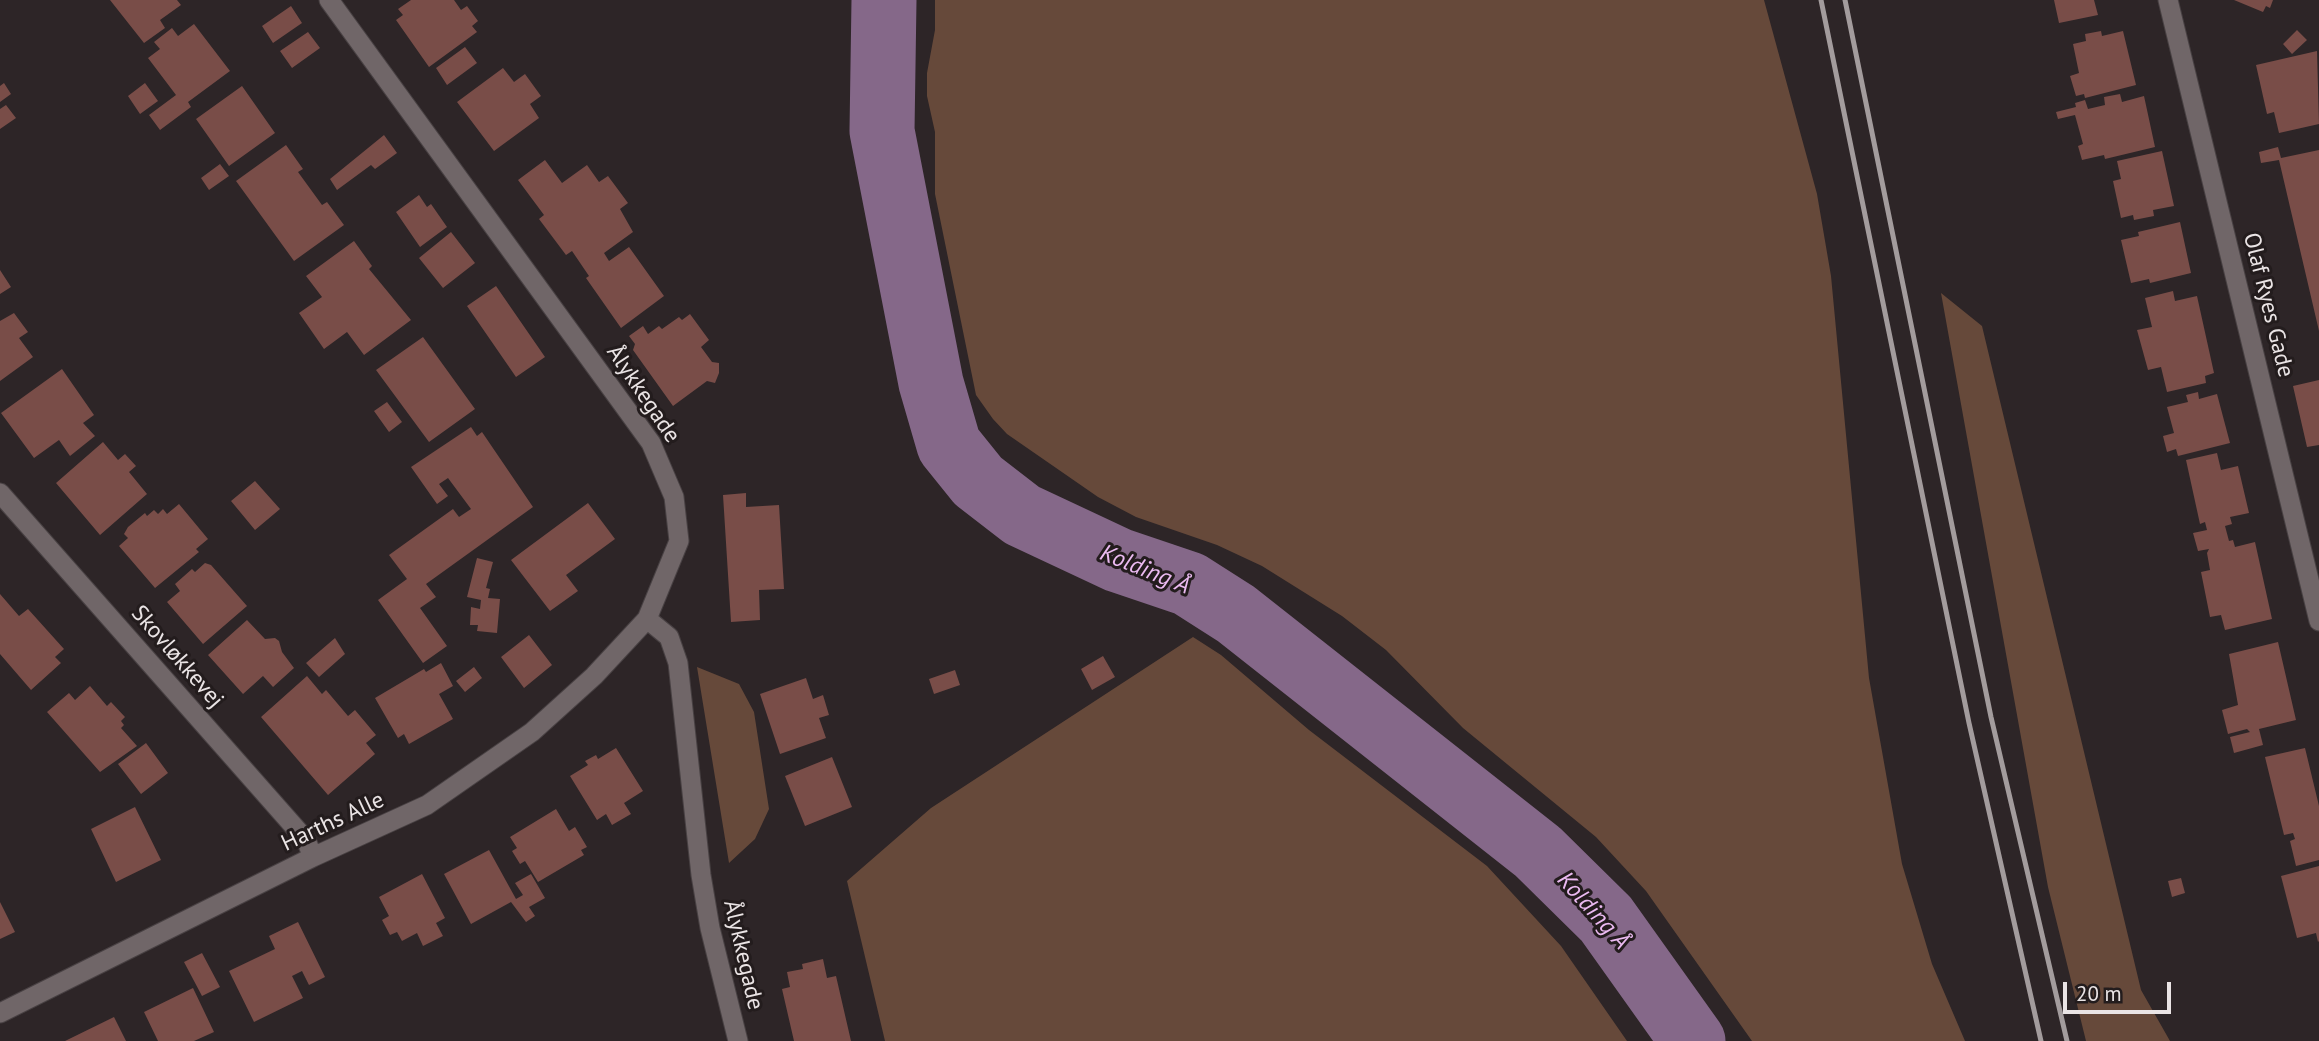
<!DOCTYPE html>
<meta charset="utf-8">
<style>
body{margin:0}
#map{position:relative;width:2319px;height:1041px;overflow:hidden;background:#2d2527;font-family:"PT Sans",sans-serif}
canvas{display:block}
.scale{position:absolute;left:2063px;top:982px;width:108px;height:32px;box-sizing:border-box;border:4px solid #eae4e5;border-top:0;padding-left:9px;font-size:21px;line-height:24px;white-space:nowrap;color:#eae4e5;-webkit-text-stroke:5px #231c1d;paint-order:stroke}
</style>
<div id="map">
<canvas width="2319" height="1041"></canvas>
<div class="scale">20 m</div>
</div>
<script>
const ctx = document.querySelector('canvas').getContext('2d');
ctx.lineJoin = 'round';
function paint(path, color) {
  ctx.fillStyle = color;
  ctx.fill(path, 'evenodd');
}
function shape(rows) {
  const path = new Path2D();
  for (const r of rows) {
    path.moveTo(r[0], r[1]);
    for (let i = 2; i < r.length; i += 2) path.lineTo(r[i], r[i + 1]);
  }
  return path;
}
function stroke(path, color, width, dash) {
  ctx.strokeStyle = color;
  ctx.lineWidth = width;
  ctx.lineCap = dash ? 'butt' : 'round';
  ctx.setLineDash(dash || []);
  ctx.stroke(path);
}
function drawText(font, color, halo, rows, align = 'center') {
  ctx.font = font + ' "PT Sans",sans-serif';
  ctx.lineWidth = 6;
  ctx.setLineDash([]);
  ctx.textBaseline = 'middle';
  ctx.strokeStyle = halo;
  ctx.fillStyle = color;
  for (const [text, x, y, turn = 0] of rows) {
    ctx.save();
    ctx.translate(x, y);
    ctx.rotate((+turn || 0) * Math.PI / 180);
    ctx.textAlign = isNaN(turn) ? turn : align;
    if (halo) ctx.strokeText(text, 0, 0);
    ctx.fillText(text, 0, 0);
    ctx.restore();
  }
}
paint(shape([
 [935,0,1764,0,1817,194,1831,276,1869,678,1902,864,1932,964,1965,1041,1752,1041,1646,891,1596,837,1463,728,1386,650,1342,616,1262,566,1217,545,1136,517,1098,497,1007,434,993,419,976,395,935,194,935,132,927,96,927,73,935,30],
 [1941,293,1982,326,2141,990,2170,1041,2086,1041,2048,887],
 [1193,637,1221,655,1309,730,1487,866,1561,946,1627,1041,885,1041,847,881,931,808],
 [697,667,739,684,754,712,769,809,755,839,729,863]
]), '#66493a');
stroke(shape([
 [884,0,882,131,931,383,949,445,978,481,1022,515,1118,560,1189,584,1236,614,1538,852,1606,919,1693,1041]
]), '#856889', 65);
paint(shape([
 [110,0,177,0,181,5,160,20,165,28,144,43],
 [411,0,454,0,461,10,467,6,478,21,472,26,477,32,429,67,396,20,403,15,398,9],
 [2054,0,2094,0,2098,15,2059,23],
 [2234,0,2273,0,2270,8,2266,6,2263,12],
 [291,6,302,23,273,43,262,26],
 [194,24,230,71,188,102,191,107,160,130,149,115,176,95,148,58,160,49,154,42,172,28,178,36],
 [2297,30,2307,40,2292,54,2283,44],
 [2101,31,2102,36,2123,31,2136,85,2085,98,2084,94,2076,96,2070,76,2079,73,2073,44,2086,41,2085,34],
 [308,32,320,48,292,68,280,51],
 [465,47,477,63,447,85,436,68],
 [2317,51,2319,124,2279,133,2274,112,2267,114,2256,65],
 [503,68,514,82,525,74,541,96,530,104,539,118,494,151,457,102],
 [4,83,11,94,0,102,0,86],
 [145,83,158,101,140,114,128,96],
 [242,86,275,133,229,166,196,119],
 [2120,94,2122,102,2144,96,2155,147,2105,159,2104,155,2082,160,2078,146,2083,144,2075,115,2058,119,2056,112,2076,107,2075,103,2085,100,2088,109,2105,105,2104,97],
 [6,105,16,118,0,129,0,109],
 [384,135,397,153,375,169,371,165,337,190,330,179],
 [286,145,303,169,298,172,322,205,327,202,344,225,294,261,236,181],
 [2278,147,2281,158,2319,150,2319,331,2279,160,2261,163,2259,152],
 [2162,151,2174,206,2153,210,2154,216,2134,220,2133,215,2121,218,2113,181,2121,179,2117,161],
 [545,160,562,183,587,165,599,182,608,176,628,203,620,209,633,232,604,253,609,261,629,247,664,296,621,328,586,278,589,276,572,251,566,255,539,219,544,215,518,180],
 [220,164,229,176,209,190,201,178],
 [419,195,427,207,431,204,447,227,420,247,396,212],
 [2180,222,2191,273,2150,283,2149,279,2131,283,2121,240,2139,236,2138,232],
 [451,232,475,263,443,288,419,258],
 [354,241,372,266,369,269,411,320,364,355,347,332,324,349,299,313,322,297,306,276],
 [0,270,11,287,0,294],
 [496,286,545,357,516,377,467,306],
 [2173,291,2175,301,2197,296,2214,373,2205,376,2206,383,2167,392,2161,367,2148,370,2137,330,2152,327,2145,298],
 [14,313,28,332,19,338,33,357,0,381,0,321],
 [690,314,709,340,701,347,712,362,719,363,719,373,715,383,707,381,673,406,633,350,635,344,629,336,643,326,648,334,659,326,662,329,679,317,682,320],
 [423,337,475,409,429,442,376,370],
 [62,369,94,415,83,423,95,436,70,456,59,440,34,458,1,413],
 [2319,380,2319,445,2307,447,2293,386],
 [2198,392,2199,399,2217,394,2230,443,2178,456,2176,449,2167,452,2163,436,2174,433,2167,407,2188,402,2186,395],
 [387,402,402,422,389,432,374,411],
 [471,427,477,436,482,432,533,507,426,584,436,597,420,608,447,646,423,663,378,600,407,579,389,555,453,509,459,517,471,509,448,478,439,484,448,496,437,504,411,467],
 [103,442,118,460,125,454,136,466,129,472,147,494,100,535,56,483],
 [2217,453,2221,470,2238,466,2249,513,2230,517,2232,524,2225,526,2229,541,2233,540,2235,547,2255,542,2272,619,2225,630,2221,615,2210,617,2201,572,2210,570,2207,553,2209,549,2198,551,2193,533,2207,530,2205,522,2200,524,2186,460],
 [255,481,280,509,255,530,231,501],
 [746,493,746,507,779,505,784,589,759,590,760,620,731,622,723,495],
 [588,503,615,539,566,575,578,591,550,611,511,560],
 [179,504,208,539,196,549,199,552,155,588,119,546,128,538,124,534,128,527,145,513,147,516,154,510,158,514,163,509,167,514],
 [477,558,493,562,486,588,490,589,488,598,500,599,497,633,477,631,478,625,470,625,471,607,480,609,481,600,467,597],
 [205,563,211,565,247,606,203,644,167,602,180,591,175,584,192,569,195,572],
 [0,594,19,616,28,609,64,649,55,657,61,663,31,690,0,654],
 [247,620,265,639,275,638,279,641,282,652,294,668,273,687,263,676,243,694,208,655],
 [529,635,552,665,524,688,501,657],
 [335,638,345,654,319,677,306,663],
 [2278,642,2296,720,2259,729,2263,745,2234,753,2230,737,2250,732,2247,729,2228,734,2222,710,2238,705,2229,654],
 [1103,656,1115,677,1092,690,1081,669],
 [441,663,453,686,439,694,453,719,409,744,404,734,398,738,375,698,424,669,426,672],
 [474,667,482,678,465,692,456,681],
 [955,670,960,685,934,694,929,679],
 [307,676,322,694,326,690,348,716,355,710,376,735,366,743,375,754,328,795,261,717],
 [806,678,813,699,823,695,829,715,819,718,826,738,780,754,760,694],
 [90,686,107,706,111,702,125,717,121,721,124,725,121,728,137,746,100,772,47,712,69,693,75,700],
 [146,743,168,773,141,794,118,764],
 [616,748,643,791,624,803,631,814,612,825,606,814,597,820,570,776,588,765,585,761,596,755,598,759],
 [2305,748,2319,806,2319,860,2296,866,2290,841,2295,839,2293,833,2284,835,2265,757],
 [832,757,852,807,805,826,785,776],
 [135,807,161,860,116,882,91,829],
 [556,809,569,831,575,827,587,847,581,850,584,855,538,882,525,861,520,864,512,851,517,848,510,837],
 [489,850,516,899,523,895,515,883,531,874,545,898,529,907,535,916,526,922,511,902,471,924,444,874],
 [2319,866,2319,941,2318,942,2316,933,2297,938,2281,876],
 [422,874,445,918,436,923,443,936,423,946,417,933,402,941,397,932,390,935,382,920,389,916,379,897],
 [2181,878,2185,893,2172,897,2168,881],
 [0,902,15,932,0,939],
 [298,922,325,977,309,985,302,971,292,976,303,998,254,1022,229,971,275,949,269,936],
 [202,953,220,987,202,996,184,962],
 [823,959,827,978,836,976,851,1041,794,1041,782,989,790,987,787,972,803,969,802,964],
 [193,988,214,1032,194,1041,158,1041,144,1012],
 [114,1017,126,1041,65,1041]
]), '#794d48');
const minor = shape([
 [2168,0,2319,621],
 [0,493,306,840,313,857],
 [647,619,669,637,678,663,701,875,710,928,738,1041],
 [0,1013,313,857,427,805,532,732,594,676,647,619,679,541,674,497,651,443,329,0]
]);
stroke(minor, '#484143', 21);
stroke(minor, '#706668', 19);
stroke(shape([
 [1821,0,1969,723,2041,1041],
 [1845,0,1991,717,2067,1041]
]), '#a39c9d', 5);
drawText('23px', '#eae4e5', '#231c1d', [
 ["Olaf Ryes Gade",2268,305,76],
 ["Ålykkegade",643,394,56],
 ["Skovløkkevej",177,657,49],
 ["Harths Alle",333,822,-25],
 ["Ålykkegade",743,955,77]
]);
drawText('italic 24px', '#ebbaf1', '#231c1d', [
 ["Kolding Å",1145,570,22],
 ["Kolding Å",1593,911,48]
]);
</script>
